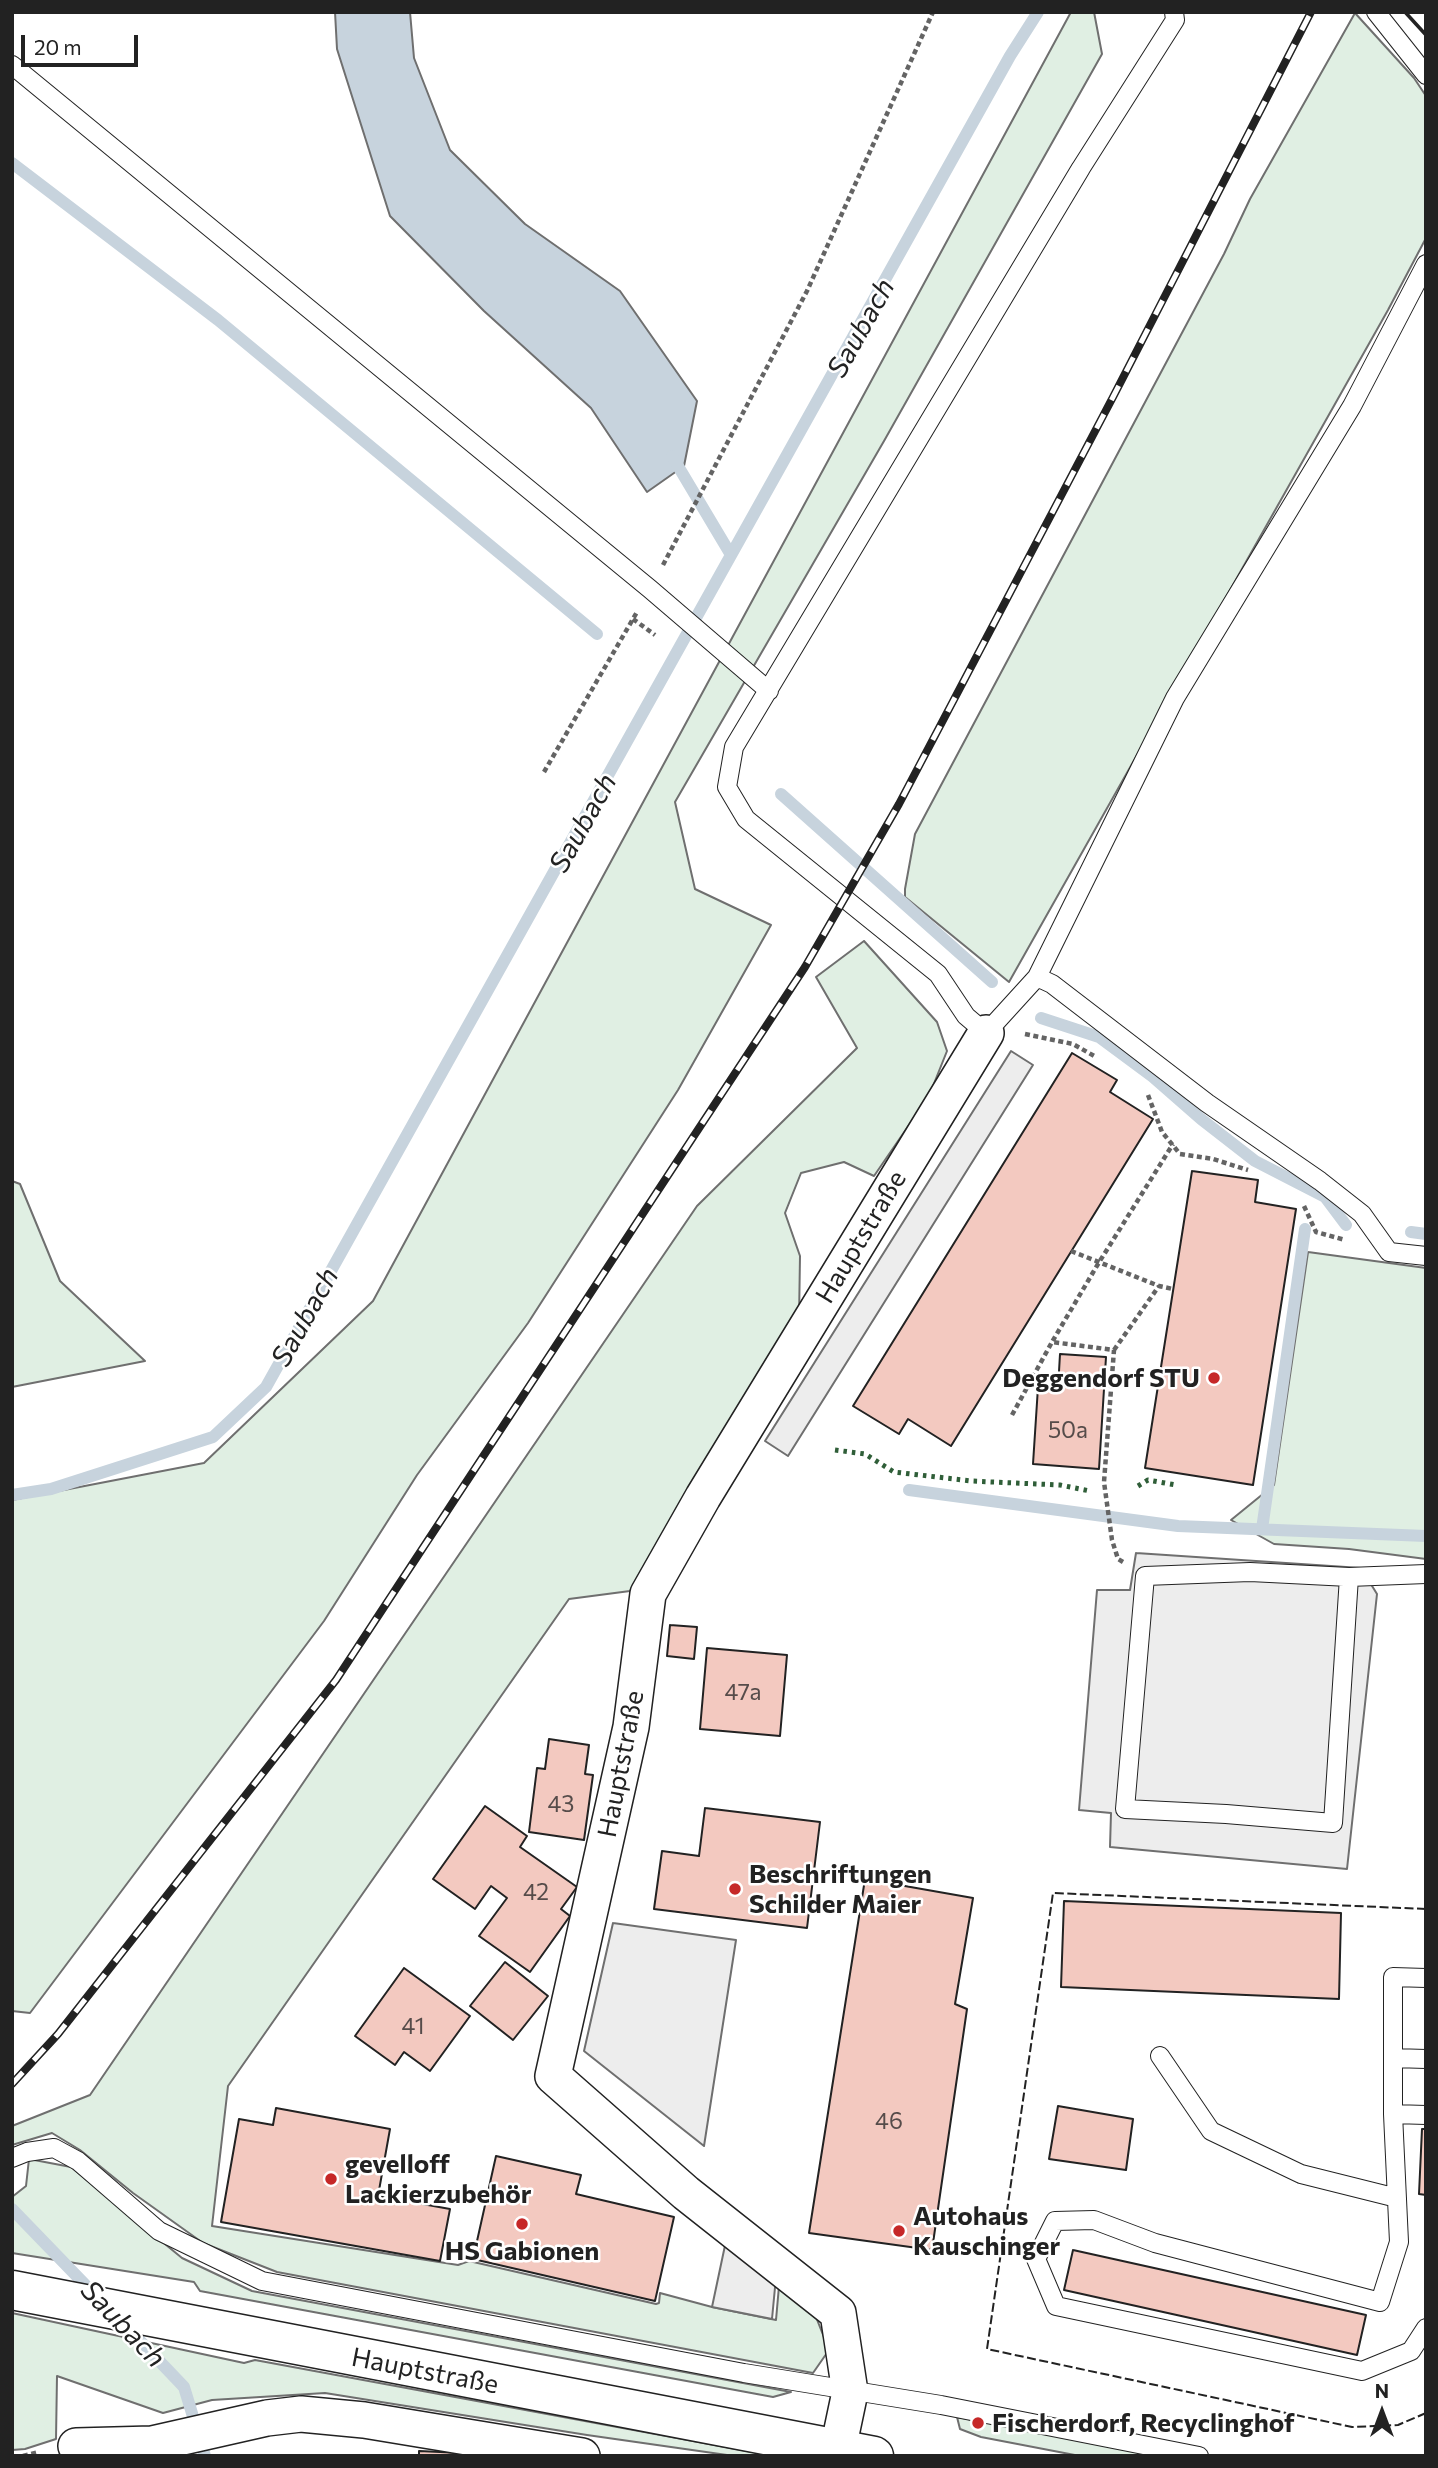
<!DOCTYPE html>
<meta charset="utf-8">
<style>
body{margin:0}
#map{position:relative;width:1438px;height:2468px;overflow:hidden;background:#fff;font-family:Commissioner,sans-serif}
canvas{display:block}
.frame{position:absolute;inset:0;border:14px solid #222;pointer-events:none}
.north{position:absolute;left:1347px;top:2377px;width:70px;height:70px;-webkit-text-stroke:5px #fff;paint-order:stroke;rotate:0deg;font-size:19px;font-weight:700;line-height:28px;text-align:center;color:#222}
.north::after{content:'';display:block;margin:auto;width:24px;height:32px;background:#222;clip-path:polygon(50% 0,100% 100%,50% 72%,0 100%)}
.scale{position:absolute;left:21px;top:35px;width:117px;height:32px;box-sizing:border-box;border:4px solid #222;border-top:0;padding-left:9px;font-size:21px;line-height:24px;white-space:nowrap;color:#222;-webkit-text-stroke:5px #fff;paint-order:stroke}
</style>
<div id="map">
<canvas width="1438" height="2468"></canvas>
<div class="frame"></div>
<div class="north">N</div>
<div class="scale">20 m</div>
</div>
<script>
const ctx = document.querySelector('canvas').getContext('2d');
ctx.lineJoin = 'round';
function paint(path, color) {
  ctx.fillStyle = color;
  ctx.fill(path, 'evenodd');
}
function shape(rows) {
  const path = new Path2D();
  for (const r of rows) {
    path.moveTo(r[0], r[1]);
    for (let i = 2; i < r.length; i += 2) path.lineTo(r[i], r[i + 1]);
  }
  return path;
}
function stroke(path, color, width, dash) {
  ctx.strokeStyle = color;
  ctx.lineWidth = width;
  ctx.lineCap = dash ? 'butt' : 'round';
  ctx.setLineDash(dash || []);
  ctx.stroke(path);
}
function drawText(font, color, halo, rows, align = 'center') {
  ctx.font = font + ' Commissioner,sans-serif';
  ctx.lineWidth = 5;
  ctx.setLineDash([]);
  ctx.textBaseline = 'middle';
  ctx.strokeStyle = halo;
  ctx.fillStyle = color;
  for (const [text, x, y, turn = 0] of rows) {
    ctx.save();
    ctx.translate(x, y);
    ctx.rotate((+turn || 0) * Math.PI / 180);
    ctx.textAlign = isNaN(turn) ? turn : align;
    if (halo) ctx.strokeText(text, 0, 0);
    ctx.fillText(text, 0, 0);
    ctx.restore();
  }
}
const green = shape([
 [1071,12,1094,12,1102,54,884,441,675,802,695,889,771,925,678,1090,528,1323,417,1475,324,1621,30,2013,12,2011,12,1500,204,1463,373,1301,1071,12],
 [1355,13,1414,78,1426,96,1426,238,1388,310,1009,982,905,897,905,889,915,834,1224,254,1250,199,1355,13],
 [864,941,937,1022,947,1051,929,1096,874,1176,844,1162,801,1173,785,1213,800,1256,799,1320,630,1591,569,1599,228,2086,212,2226,458,2265,469,2261,656,2304,659,2303,660,2293,712,2307,776,2320,779,2286,816,2317,829,2350,813,2373,277,2272,203,2243,133,2193,80,2150,52,2133,12,2145,12,2126,90,2095,697,1206,857,1048,816,977,864,941],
 [12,1181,20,1184,60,1281,145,1361,12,1387,12,1181],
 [1308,1252,1426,1268,1426,1559,1349,1549,1274,1544,1231,1520,1274,1485,1308,1252],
 [29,2159,71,2167,182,2258,252,2291,791,2392,773,2397,200,2291,194,2282,12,2253,12,2197,26,2186,29,2159],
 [12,2313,244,2363,255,2360,774,2456,734,2456,587,2435,325,2393,212,2400,163,2413,57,2376,56,2439,25,2449,12,2450,12,2313],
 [957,2417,1169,2456,1080,2456,981,2437,960,2429,957,2417]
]);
paint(green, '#e0efe3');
stroke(green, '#6f6f6f', 2);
const parking = shape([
 [1011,1051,1033,1065,788,1456,765,1441,1011,1051],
 [1136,1553,1361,1568,1377,1594,1347,1869,1110,1847,1111,1813,1079,1810,1097,1590,1130,1590,1136,1553],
 [613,1923,736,1940,704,2146,584,2051,613,1923],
 [727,2236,776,2277,772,2319,712,2307,727,2236]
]);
paint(parking, '#ededed');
stroke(parking, '#6f6f6f', 2);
const water = shape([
 [335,12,410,12,414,58,450,150,525,224,620,291,697,401,684,466,647,492,591,408,484,311,390,216,337,49,335,12]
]);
paint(water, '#c7d3dd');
stroke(water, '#6f6f6f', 2);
stroke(shape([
 [12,163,218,320,597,634],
 [672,456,731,555],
 [781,794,992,982],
 [1041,1018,1099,1037,1153,1077,1201,1119,1255,1161,1325,1197,1346,1225],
 [1411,1232,1426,1234],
 [909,1490,1178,1526,1426,1536],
 [12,1495,51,1489,213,1437,266,1387,1010,56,1038,12],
 [1262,1529,1305,1229],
 [12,2209,97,2297],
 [122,2322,184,2387,205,2456]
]), '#c7d3dd', 12);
const building = shape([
 [1072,1053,1117,1080,1110,1092,1153,1119,951,1446,908,1419,899,1434,853,1406,1072,1053],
 [1192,1171,1258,1180,1255,1202,1296,1209,1253,1485,1145,1468,1192,1171],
 [1060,1354,1106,1357,1099,1469,1033,1464,1038,1387,1058,1389,1060,1354],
 [670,1625,697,1627,694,1659,667,1656,670,1625],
 [707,1648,787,1655,780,1736,700,1729,707,1648],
 [549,1739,589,1745,585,1774,593,1775,584,1840,529,1832,537,1768,545,1769,549,1739],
 [485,1806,527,1836,520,1847,577,1887,561,1909,570,1916,530,1972,479,1936,507,1898,491,1886,475,1909,433,1879,485,1806],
 [705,1808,820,1822,807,1928,654,1909,662,1851,699,1856,705,1808],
 [865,1879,973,1898,955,2004,967,2009,932,2250,809,2233,865,1879],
 [1064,1901,1341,1913,1339,1999,1061,1987,1064,1901],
 [505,1962,548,1996,513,2040,470,2006,505,1962],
 [404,1968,470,2016,430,2071,404,2052,395,2065,355,2036,404,1968],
 [1058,2106,1133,2119,1126,2170,1049,2159,1058,2106],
 [276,2108,390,2129,378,2196,450,2209,440,2261,221,2222,239,2119,273,2125,276,2108],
 [1422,2129,1426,2129,1426,2195,1419,2194,1422,2129],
 [496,2156,581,2175,576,2194,674,2217,655,2301,473,2259,496,2156],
 [1073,2250,1366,2315,1357,2355,1064,2290,1073,2250],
 [419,2451,461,2453,461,2456,419,2456,419,2451]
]);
paint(building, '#f3c9c0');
stroke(building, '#222', 2);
const lane = shape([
 [1174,12,1175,20,1081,168,734,747,727,787,746,819,938,974,966,1016,986,1033,1037,977,1175,698,1352,406,1426,264],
 [1376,12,1426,75],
 [12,65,650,589,769,691],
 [1037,977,1052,984,1207,1103,1320,1181,1362,1214,1389,1252,1426,1256],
 [1349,1577,1333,1823,1226,1814,1125,1809,1145,1576,1250,1572,1349,1577,1426,1574],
 [1426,1978,1393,1977,1393,2058,1426,2059],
 [1160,2056,1211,2131,1301,2174,1397,2198],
 [1393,2058,1393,2114,1426,2115],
 [1393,2114,1399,2242,1380,2302,1155,2243,1094,2220,1055,2221,1036,2259,1056,2306,1362,2371,1411,2351,1426,2328],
 [12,2158,27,2152,54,2148,78,2161,159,2231,262,2281,744,2373,941,2405,1199,2456]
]);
const street = shape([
 [76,2446,152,2444,267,2418,301,2414,364,2420,582,2456],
 [838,2449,850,2392,838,2313,686,2193,553,2076,631,1727,648,1594,703,1497,986,1033]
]);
const secondary = shape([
 [12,2290,874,2456]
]);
stroke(lane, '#222', 20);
stroke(street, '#222', 38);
stroke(secondary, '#222', 41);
stroke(shape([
 [663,565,807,291,933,12],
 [633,619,655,635],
 [544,772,637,612],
 [1025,1034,1073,1044,1096,1057],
 [1148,1095,1162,1132,1180,1154,1213,1159,1248,1170],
 [1304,1206,1316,1232,1345,1240],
 [1071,1251,1159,1286,1173,1289],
 [1114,1350,1159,1286],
 [1012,1415,1052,1342],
 [1123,1562,1118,1559,1112,1540,1104,1482,1114,1350,1052,1342,1098,1264,1173,1144],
 [23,2456,39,2452]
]), '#646464', 4.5, [5, 3.5]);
stroke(lane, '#fff', 18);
stroke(street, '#fff', 35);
stroke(secondary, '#fff', 38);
const rail = shape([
 [12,2084,58,2034,336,1680,805,967,899,804,1113,397,1311,12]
]);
stroke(rail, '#222', 8);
stroke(rail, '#fff', 5, [16]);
stroke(shape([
 [835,1450,865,1454,894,1472,971,1481,1060,1485,1090,1491],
 [1138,1486,1148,1480,1176,1485]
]), '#2f5e38', 5, [3.5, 5]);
stroke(shape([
 [1426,1909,1053,1893,987,2349,1352,2427,1398,2425,1426,2413]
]), '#222', 2, [9, 3.5]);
stroke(shape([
 [1405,12,1426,35]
]), '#222', 3.5);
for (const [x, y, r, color] of [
 [1214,1378,7,"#c62828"],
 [735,1889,7,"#c62828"],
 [331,2179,7,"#c62828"],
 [522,2224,7,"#c62828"],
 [899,2231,7,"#c62828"],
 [978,2423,7,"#c62828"]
]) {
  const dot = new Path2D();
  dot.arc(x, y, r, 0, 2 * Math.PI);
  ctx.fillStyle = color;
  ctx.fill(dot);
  stroke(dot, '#fff', 2.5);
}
drawText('23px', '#564c4a', null, [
 ["50a",1068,1430],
 ["47a",743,1692],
 ["43",561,1804],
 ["42",536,1892],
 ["41",413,2026],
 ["46",889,2121]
]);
drawText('26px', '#222', '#fff', [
 ["Hauptstraße",861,1237,-59],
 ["Hauptstraße",621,1764,-79],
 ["Hauptstraße",425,2371,11]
]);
drawText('bold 26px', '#222', '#fff', [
 ["Deggendorf STU",1200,1378,"right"],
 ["Beschriftungen",749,1874],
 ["Schilder Maier",749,1904],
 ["gevelloff",345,2164],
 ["Lackierzubehör",345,2194],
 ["Autohaus",913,2216],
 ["Kauschinger",913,2246],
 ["HS Gabionen",522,2251,"center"],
 ["Fischerdorf, Recyclinghof",992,2423]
], 'left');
drawText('italic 28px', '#222', '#fff', [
 ["Saubach",861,328,-61],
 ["Saubach",583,823,-61],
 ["Saubach",305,1317,-61],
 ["Saubach",123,2324,46]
]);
</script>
